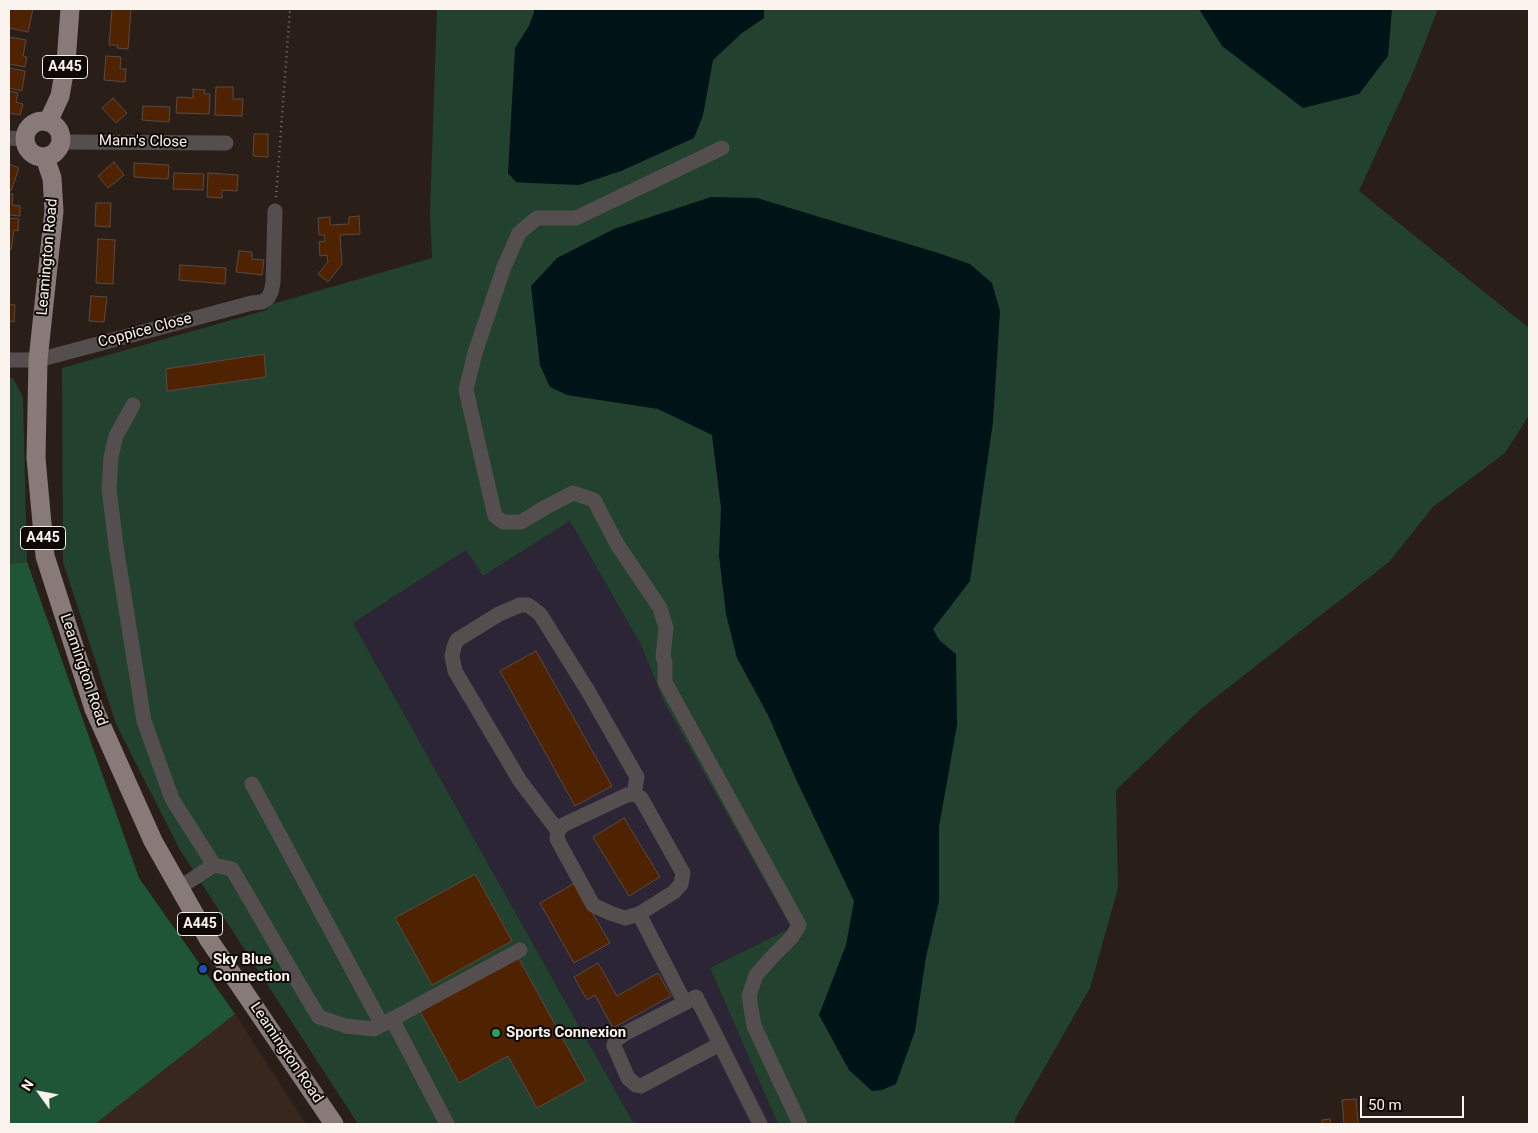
<!DOCTYPE html>
<style>
body{margin:0}
#map{position:relative;width:1538px;height:1133px;overflow:hidden;background:#2a1f18;font-family:Roboto,sans-serif}
canvas{display:block}
.frame{position:absolute;inset:0;border:10px solid #fbf3ee;pointer-events:none}
.north{position:absolute;left:15px;top:1068px;width:50px;height:50px;-webkit-text-stroke:4px #0f0a07;paint-order:stroke;rotate:302deg;font-size:14px;font-weight:700;line-height:20px;text-align:center;color:#fbf3ee}
.north::after{content:'';display:block;margin:auto;width:18px;height:22px;background:#fbf3ee;clip-path:polygon(50% 0,100% 100%,50% 72%,0 100%)}
.scale{position:absolute;left:1360px;top:1096px;width:104px;height:22px;box-sizing:border-box;border:2px solid #fbf3ee;border-top:0;padding-left:6px;font-size:15px;line-height:18px;white-space:nowrap;color:#fbf3ee;-webkit-text-stroke:4px #0f0a07;paint-order:stroke}
</style>
<div id="map">
<canvas width="1538" height="1133"></canvas>
<div class="frame"></div>
<div class="north">N</div>
<div class="scale">50 m</div>
</div>
<script>
const ctx = document.querySelector('canvas').getContext('2d');
ctx.lineJoin = 'round';
function paint(path, color) {
  ctx.fillStyle = color;
  ctx.fill(path, 'evenodd');
}
function shape(rows) {
  const path = new Path2D();
  for (const r of rows) {
    if (r.length === 3) {
      path.moveTo(r[0] + r[2], r[1]);
      path.arc(r[0], r[1], r[2], 0, 2 * Math.PI);
      continue;
    }
    path.moveTo(r[0], r[1]);
    for (let i = 2; i < r.length; i += 2) path.lineTo(r[i], r[i + 1]);
  }
  return path;
}
function stroke(path, color, width, dash) {
  ctx.strokeStyle = color;
  ctx.lineWidth = width;
  ctx.lineCap = dash ? 'butt' : 'round';
  ctx.setLineDash(dash || []);
  ctx.stroke(path);
}
function drawText(font, color, halo, rows, align = 'center') {
  ctx.font = font + ' Roboto,sans-serif';
  ctx.lineWidth = 4;
  ctx.setLineDash([]);
  ctx.textBaseline = 'middle';
  ctx.strokeStyle = halo;
  ctx.fillStyle = color;
  for (const [text, x, y, turn = 0] of rows) {
    ctx.save();
    ctx.translate(x, y);
    ctx.rotate((+turn || 0) * Math.PI / 180);
    ctx.textAlign = isNaN(turn) ? turn : align;
    if (halo) ctx.strokeText(text, 0, 0);
    ctx.fillText(text, 0, 0);
    ctx.restore();
  }
}
paint(shape([
 [235,1014,306,1124,95,1124]
]), '#38271d');
paint(shape([
 [570,521,641,645,664,702,791,928,710,968,778,1124,634,1124,353,623,466,550,483,576]
]), '#2c2535');
paint(shape([
 [437,9,1438,9,1412,75,1359,191,1529,328,1529,415,1505,453,1433,507,1389,562,1202,708,1116,790,1118,888,1090,988,1015,1119,1015,1124,778,1124,710,968,791,928,664,702,641,645,570,521,483,576,466,550,353,623,634,1124,358,1124,180,850,116,724,63,562,62,368,267,310,269,305,432,258,430,211],
 [9,377,13,378,23,397,27,562,9,564]
]), '#22412e');
paint(shape([
 [27,562,139,878,235,1014,95,1124,9,1124,9,564]
]), '#1f5637');
paint(shape([
 [534,9,764,9,764,18,742,33,713,60,703,115,694,138,621,171,579,185,529,183,516,182,508,173,515,48,529,26,534,12],
 [1199,9,1392,9,1388,56,1359,94,1303,108,1222,46],
 [711,197,757,198,938,253,970,264,992,283,1000,311,993,422,970,581,933,629,939,640,956,654,957,725,939,827,939,901,926,957,915,1031,896,1084,882,1090,872,1091,849,1070,819,1015,846,945,854,901,795,777,768,715,737,658,726,614,719,556,721,508,712,435,658,409,567,395,550,387,540,365,531,286,557,258,614,229]
]), '#001418');
const building = shape([
 [9,9,33,9,28,32,9,28,9,9],
 [112,9,131,9,128,49,117,48,118,45,109,45,112,9],
 [9,37,26,40,23,56,27,57,25,67,9,64,9,37],
 [106,56,121,57,120,69,126,69,125,82,104,80,106,56],
 [9,68,25,71,22,91,9,88,9,68],
 [216,87,233,87,233,99,243,99,242,116,215,115,216,87],
 [193,89,205,90,204,94,210,94,209,114,176,113,177,97,193,98,193,89],
 [9,91,18,93,16,102,23,104,20,115,9,113,9,91],
 [113,98,127,113,116,123,102,108,113,98],
 [143,106,170,107,169,122,142,120,143,106],
 [254,134,268,134,268,157,253,156,254,134],
 [114,162,124,175,108,188,98,176,114,162],
 [134,163,169,165,168,179,134,177,134,163],
 [9,164,19,168,11,191,9,190,9,164],
 [174,173,204,174,203,190,173,189,174,173],
 [208,173,238,175,237,191,222,190,222,198,207,197,208,173],
 [9,194,13,194,12,205,20,206,20,216,9,215,9,194],
 [96,203,111,203,110,227,95,226,96,203],
 [359,216,360,234,340,235,342,264,328,282,318,274,328,262,327,255,320,256,319,242,325,241,324,235,319,235,318,218,330,217,330,225,349,224,349,217,359,216],
 [9,218,19,219,18,231,14,230,11,250,9,249,9,218],
 [98,239,115,240,113,284,96,283,98,239],
 [239,251,252,252,252,259,264,260,262,275,236,272,239,251],
 [180,265,226,268,225,284,179,280,180,265],
 [91,296,107,297,104,322,89,321,91,296],
 [9,304,15,305,14,322,9,321,9,304],
 [264,354,266,377,167,391,166,369,264,354],
 [536,651,612,786,575,806,500,671,536,651],
 [624,818,660,877,629,896,593,837,624,818],
 [475,874,512,941,432,985,395,918,475,874],
 [575,883,610,943,574,963,540,903,575,883],
 [518,957,586,1081,537,1108,508,1056,459,1083,420,1011,518,957],
 [598,963,617,996,658,973,671,996,613,1028,595,995,587,1000,574,977,598,963],
 [1356,1099,1358,1124,1344,1124,1342,1100,1356,1099],
 [1330,1119,1331,1124,1322,1124,1322,1120,1330,1119]
]);
paint(building, '#4f2302');
stroke(building, '#584b43', 1);
stroke(shape([
 [276,197,290,9]
]), '#7c726c', 2.5, [1, 4]);
stroke(shape([
 [9,138,24,139],
 [61,142,226,143],
 [722,148,576,218,537,218,519,233,504,267,475,353,466,390,495,516,503,522,521,522,546,507,573,493,594,500,617,544,660,608,666,628,663,657,665,662,665,682,799,925,792,937,775,954,756,975,749,996,754,1026,800,1124],
 [9,360,38,360,252,303,262,302,268,298,271,292,273,283,275,211],
 [133,405,116,436,111,457,109,489,116,546,144,721,172,799,214,865],
 [252,784,382,1025],
 [558,831,520,781,455,671,452,656,454,647,457,640,499,614,520,605,528,605,540,614,588,691,637,777,634,794],
 [179,888,214,865,232,869,305,994,319,1017,346,1026,374,1029,520,950],
 [639,914,625,918,610,913,593,905,557,839,558,831,563,825,627,795,634,794,641,798,683,873,681,884,674,892,639,914,685,1003],
 [392,1019,447,1124],
 [720,1044,641,1086,636,1085,628,1078,614,1046,615,1041,624,1034,696,997,710,1024,760,1124]
]), '#554e4e', 15);
stroke(shape([
 [43,139,18],
 [48,122,60,96,66,62,70,9],
 [45,158,52,178,54,211,38,360,36,458,45,556,94,709,153,841,209,940,334,1124]
]), '#897a7a', 19);
for (const [x, y, r, color] of [
 [203,969,5,"#1a4fb4"],
 [496,1033,5,"#2e9e5b"]
]) {
  const dot = new Path2D();
  dot.arc(x, y, r, 0, 2 * Math.PI);
  ctx.fillStyle = color;
  ctx.fill(dot);
  stroke(dot, '#0f0a07', 2);
}
for (const [x, y, w] of [
 [65,67,45],
 [43,538,45],
 [200,924,45]
]) {
  const box = new Path2D();
  box.roundRect(x - w / 2, y - 11.5, w, 23, 4);
  ctx.fillStyle = '#0f0a07';
  ctx.fill(box);
  stroke(box, '#fbf3ee', 1);
}
drawText('bold 14px', '#fbf3ee', null, [
 ["A445",65,67],
 ["A445",43,538],
 ["A445",200,924]
]);
drawText('15px', '#fbf3ee', '#0f0a07', [
 ["Mann's Close",143,142,1],
 ["Leamington Road",48,257,-85],
 ["Coppice Close",145,331,-15],
 ["Leamington Road",83,670,71],
 ["Leamington Road",286,1053,56]
]);
drawText('bold 15px', '#fbf3ee', '#0f0a07', [
 ["Sky Blue",213,960],
 ["Connection",213,977],
 ["Sports Connexion",506,1033]
], 'left');
</script>
